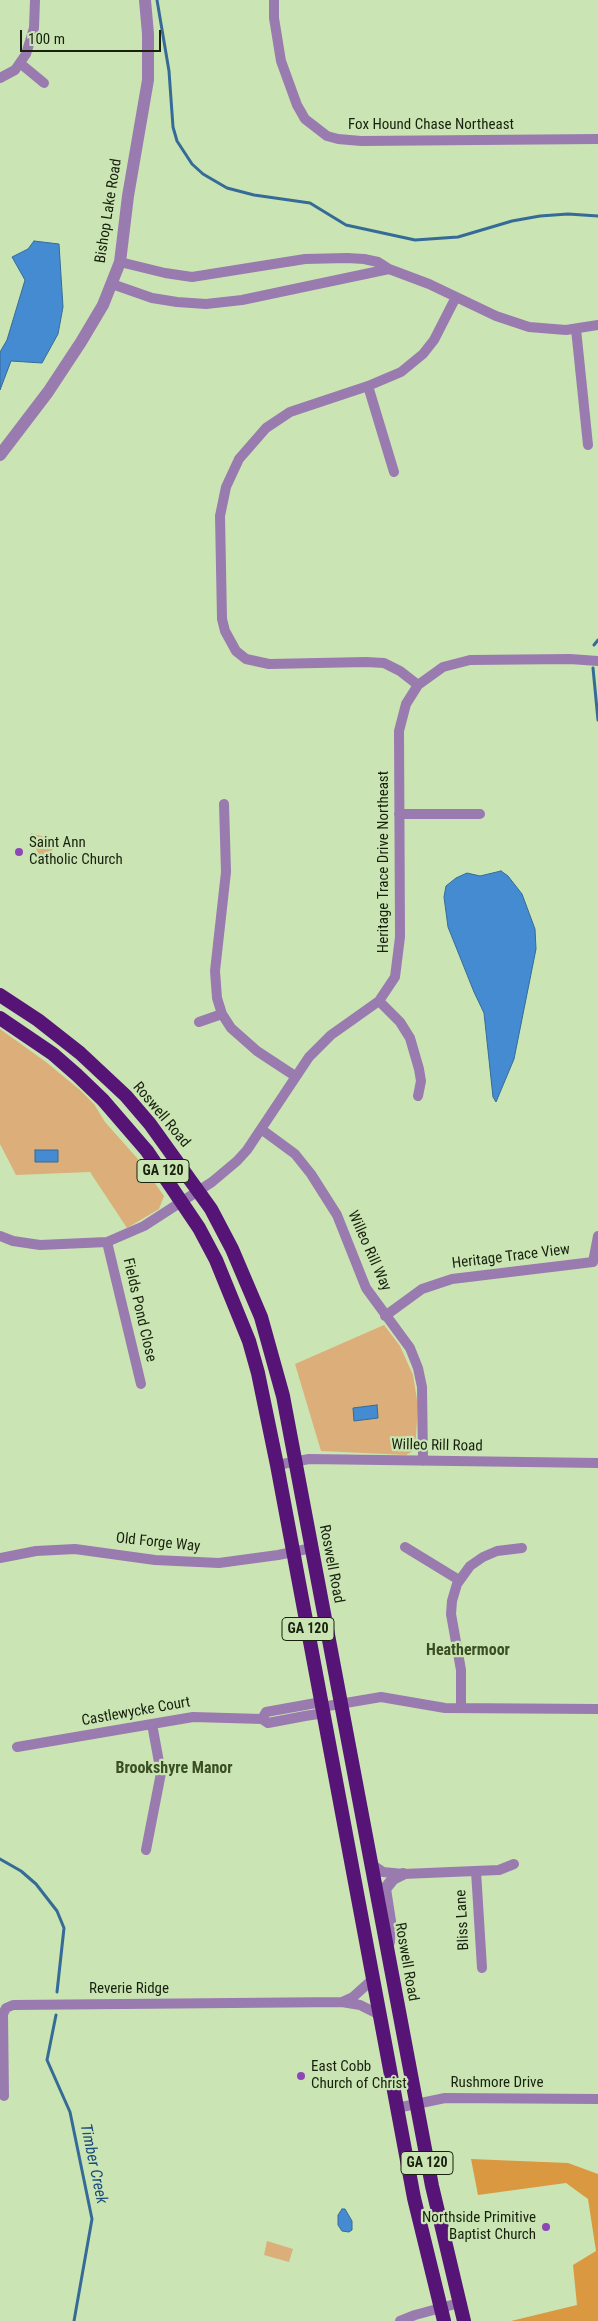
<!DOCTYPE html>
<style>
body{margin:0}
#map{position:relative;width:598px;height:2321px;overflow:hidden;background:#cae5b3;font-family:"Roboto Condensed",sans-serif}
canvas{display:block}
.scale{position:absolute;left:20px;top:30px;width:141px;height:22px;box-sizing:border-box;border:2px solid #17210e;border-top:0;padding-left:6px;font-size:15px;line-height:18px;white-space:nowrap;color:#17210e;-webkit-text-stroke:4px #cae5b3;paint-order:stroke}
</style>
<div id="map">
<canvas width="598" height="2321"></canvas>
<div class="scale">100 m</div>
</div>
<script>
const ctx = document.querySelector('canvas').getContext('2d');
ctx.lineJoin = 'round';
function paint(path, color) {
  ctx.fillStyle = color;
  ctx.fill(path, 'evenodd');
}
function shape(rows) {
  const path = new Path2D();
  for (const r of rows) {
    path.moveTo(r[0], r[1]);
    for (let i = 2; i < r.length; i += 2) path.lineTo(r[i], r[i + 1]);
  }
  return path;
}
function stroke(path, color, width, dash) {
  ctx.strokeStyle = color;
  ctx.lineWidth = width;
  ctx.lineCap = dash ? 'butt' : 'round';
  ctx.setLineDash(dash || []);
  ctx.stroke(path);
}
function drawText(font, color, halo, rows, align = 'center') {
  ctx.font = font + ' "Roboto Condensed",sans-serif';
  ctx.lineWidth = 4.5;
  ctx.setLineDash([]);
  ctx.textBaseline = 'middle';
  ctx.strokeStyle = halo;
  ctx.fillStyle = color;
  for (const [text, x, y, turn = 0] of rows) {
    ctx.save();
    ctx.translate(x, y);
    ctx.rotate((+turn || 0) * Math.PI / 180);
    ctx.textAlign = isNaN(turn) ? turn : align;
    if (halo) ctx.strokeText(text, 0, 0);
    ctx.fillText(text, 0, 0);
    ctx.restore();
  }
}
paint(shape([
 [31,833,55,840,48,866,43,864,43,862,33,843,28,841],
 [0,1029,46,1062,80,1090,94,1104,105,1122,137,1158,164,1196,159,1209,127,1228,90,1172,16,1175,0,1144],
 [384,1325,400,1346,413,1375,418,1406,415,1450,406,1455,321,1451,295,1364],
 [267,2241,293,2249,289,2262,264,2255]
]), '#dcae79');
paint(shape([
 [471,2159,568,2163,598,2174,598,2321,511,2321,577,2305,573,2265,596,2251,588,2199,566,2183,478,2195]
]), '#da9840');
const water = shape([
 [34,241,59,244,63,307,58,334,42,363,11,361,0,390,0,352,7,340,25,280,12,257,28,249,34,241],
 [501,871,508,876,522,894,535,929,536,949,514,1059,496,1102,493,1097,484,1013,474,992,448,927,444,897,446,886,456,878,467,873,480,876,501,871],
 [35,1150,58,1150,58,1162,35,1162,35,1150],
 [377,1405,378,1418,354,1421,353,1408,377,1405],
 [342,2209,345,2209,352,2221,352,2230,349,2232,342,2231,338,2225,338,2215,342,2209]
]);
paint(water, '#448bd2');
stroke(water, '#366b97', 1);
stroke(shape([
 [157,0,169,71,173,127,177,141,192,164,203,174,227,188,254,195,310,203,346,225,415,240,458,237,512,221,540,216,568,214,598,216],
 [594,645,598,640],
 [593,668,598,720],
 [0,1859,21,1871,36,1884,57,1911,64,1928,57,1992],
 [56,2015,47,2060,70,2112,92,2219,74,2321]
]), '#366b97', 3);
stroke(shape([
 [274,0,274,18,281,61,297,105,305,119,327,136,338,139,361,141,598,139],
 [21,64,44,83],
 [0,78,15,70,26,54,34,28,35,0],
 [120,262,165,273,192,277,305,259,347,258,364,259,378,262,389,269,429,284,496,316,529,327,566,330,598,325],
 [112,284,152,298,177,302,206,304,242,300,389,269],
 [576,329,588,445],
 [368,386,394,472],
 [418,685,400,671,384,663,366,662,269,664,246,659,236,651,225,631,222,619,220,516,226,487,239,459,266,428,290,412,368,386,401,372,423,354,434,340,456,297],
 [224,804,226,872,215,971,217,998,222,1014,231,1028,257,1051,295,1076],
 [399,814,480,814],
 [379,1001,400,1022,410,1038,419,1069,421,1081,418,1096],
 [199,1022,222,1014],
 [261,1129,295,1154,311,1174,337,1215,366,1288,410,1348,418,1368,422,1387,423,1461],
 [0,1236,13,1241,40,1245,107,1242,144,1226,212,1182,237,1161,247,1150,309,1057,331,1035,379,1001,395,977,400,937,399,731,406,704,418,685,443,667,470,660,570,659,598,661],
 [107,1242,141,1384],
 [385,1316,422,1289,452,1279,593,1262,598,1236],
 [277,1465,309,1459,598,1463],
 [405,1547,459,1580],
 [0,1558,36,1551,75,1549,155,1560,219,1563,278,1555,312,1548],
 [461,1708,461,1670,451,1614,452,1601,457,1584,470,1566,483,1557,497,1551,522,1548],
 [262,1719,266,1712,316,1703,322,1707,381,1697,445,1708,598,1709],
 [262,1719,268,1723,305,1716,318,1714,322,1707],
 [17,1747,193,1717,262,1719],
 [146,1850,161,1773,152,1724],
 [371,1864,383,1872,403,1874,499,1870,514,1864],
 [476,1871,482,1968],
 [342,2002,353,1997,373,1979],
 [4,2096,3,2014,6,2008,13,2005,342,2002,360,2005,380,2015],
 [397,2108,445,2098,598,2099],
 [400,2321,415,2315,459,2303]
]), '#9a7bb0', 10);
stroke(shape([
 [0,455,48,392,81,342,103,305,120,262,128,196,148,80,148,34,145,0],
 [389,1942,390,1921,385,1889,393,1879,403,1874]
]), '#9a7bb0', 12);
stroke(shape([
 [0,995,38,1020,80,1053,126,1096,150,1124,211,1209,232,1249,261,1317,283,1396,432,2186,464,2321],
 [0,1018,53,1054,77,1075,103,1100,147,1151,199,1228,216,1260,249,1341,258,1373,277,1465,414,2198,444,2321]
]), '#561477', 14);
for (const [x, y, r, color] of [
 [19,852,5,"#8d45b8"],
 [301,2076,5,"#8d45b8"],
 [546,2227,5,"#8d45b8"]
]) {
  const dot = new Path2D();
  dot.arc(x, y, r, 0, 2 * Math.PI);
  ctx.fillStyle = color;
  ctx.fill(dot);
  stroke(dot, '#cae5b3', 2);
}
for (const [x, y, w] of [
 [163,1171,52],
 [308,1629,52],
 [427,2163,52]
]) {
  const box = new Path2D();
  box.roundRect(x - w / 2, y - 11.5, w, 23, 4);
  ctx.fillStyle = '#cae5b3';
  ctx.fill(box);
  stroke(box, '#17210e', 1);
}
drawText('bold 14px', '#17210e', null, [
 ["GA 120",163,1171],
 ["GA 120",308,1629],
 ["GA 120",427,2163]
]);
drawText('15px', '#17210e', '#cae5b3', [
 ["Fox Hound Chase Northeast",431,125],
 ["Bishop Lake Road",109,211,-81],
 ["Heritage Trace Drive Northeast",384,862,-90],
 ["Roswell Road",161,1115,50],
 ["Willeo Rill Way",369,1251,66],
 ["Heritage Trace View",511,1257,-7],
 ["Fields Pond Close",139,1310,77],
 ["Willeo Rill Road",437,1446,1],
 ["Old Forge Way",158,1543,6],
 ["Roswell Road",331,1564,79],
 ["Castlewycke Court",136,1712,-10],
 ["Bliss Lane",463,1920,-93],
 ["Roswell Road",406,1962,80],
 ["Reverie Ridge",129,1989],
 ["Rushmore Drive",497,2083]
]);
drawText('15px', '#17210e', '#cae5b3', [
 ["Saint Ann",29,843],
 ["Catholic Church",29,860],
 ["East Cobb",311,2067],
 ["Church of Christ",311,2084],
 ["Northside Primitive",536,2218,"right"],
 ["Baptist Church",536,2235,"right"]
], 'left');
drawText('bold 16px', '#3a4f24', '#cae5b3', [
 ["Heathermoor",468,1651],
 ["Brookshyre Manor",174,1769]
]);
drawText('italic 16px', '#1b4c7c', '#cae5b3', [
 ["Timber Creek",93,2164,78]
]);
</script>
